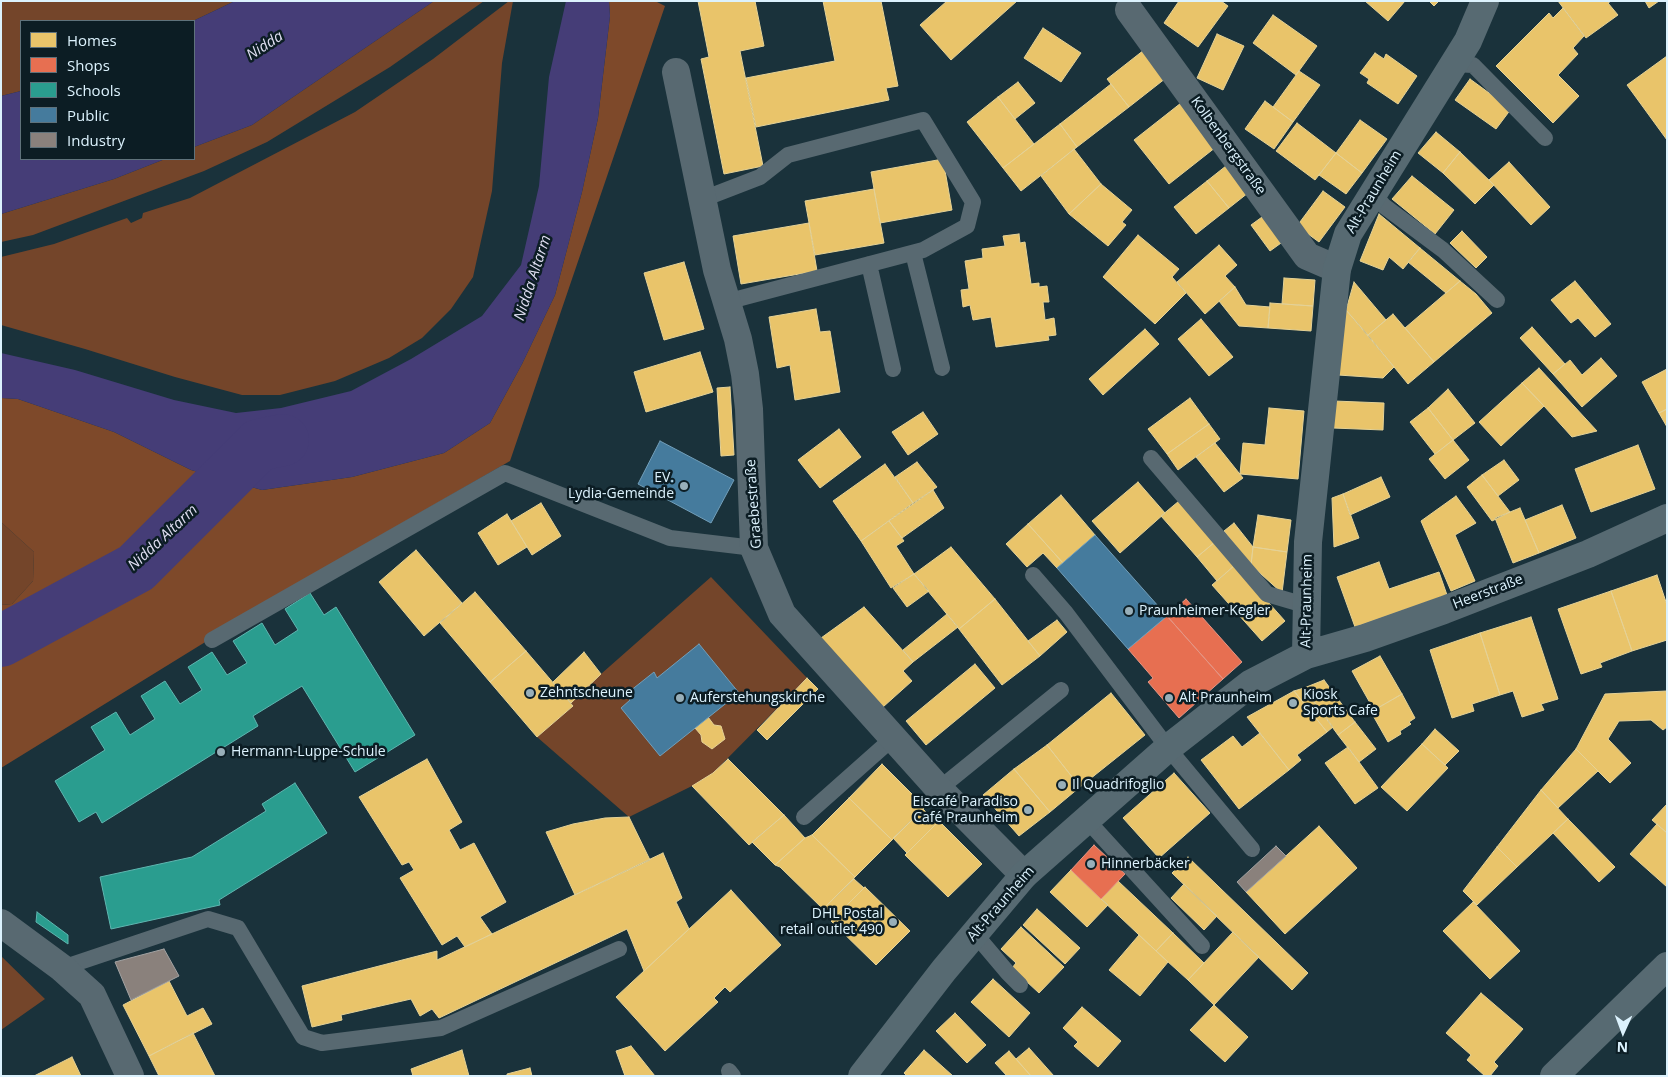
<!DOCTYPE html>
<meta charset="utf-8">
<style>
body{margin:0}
#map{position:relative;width:1668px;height:1077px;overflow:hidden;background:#1a323b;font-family:"Open Sans",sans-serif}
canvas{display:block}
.frame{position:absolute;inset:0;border:2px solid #dcf2fd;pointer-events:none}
.legend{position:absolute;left:20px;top:20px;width:175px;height:140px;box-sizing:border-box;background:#0c1d24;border:1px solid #5f727b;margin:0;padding:6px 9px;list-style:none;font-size:15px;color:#dcf2fd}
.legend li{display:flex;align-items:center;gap:10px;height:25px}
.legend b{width:25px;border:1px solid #5f727b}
.north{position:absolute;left:1598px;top:1007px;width:50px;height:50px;-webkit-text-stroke:4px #0c1d24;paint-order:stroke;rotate:182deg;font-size:14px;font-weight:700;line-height:20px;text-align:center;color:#dcf2fd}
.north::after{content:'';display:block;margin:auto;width:18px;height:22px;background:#dcf2fd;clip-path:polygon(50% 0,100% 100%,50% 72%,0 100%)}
</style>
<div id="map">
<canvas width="1668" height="1077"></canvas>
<div class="frame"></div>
<ul class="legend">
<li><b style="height:14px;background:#e9c46a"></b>Homes</li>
<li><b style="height:14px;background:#e76f51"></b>Shops</li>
<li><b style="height:14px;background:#2a9d8f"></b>Schools</li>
<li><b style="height:14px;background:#457b9d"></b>Public</li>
<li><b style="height:14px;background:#8a817c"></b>Industry</li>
</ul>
<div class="north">N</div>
</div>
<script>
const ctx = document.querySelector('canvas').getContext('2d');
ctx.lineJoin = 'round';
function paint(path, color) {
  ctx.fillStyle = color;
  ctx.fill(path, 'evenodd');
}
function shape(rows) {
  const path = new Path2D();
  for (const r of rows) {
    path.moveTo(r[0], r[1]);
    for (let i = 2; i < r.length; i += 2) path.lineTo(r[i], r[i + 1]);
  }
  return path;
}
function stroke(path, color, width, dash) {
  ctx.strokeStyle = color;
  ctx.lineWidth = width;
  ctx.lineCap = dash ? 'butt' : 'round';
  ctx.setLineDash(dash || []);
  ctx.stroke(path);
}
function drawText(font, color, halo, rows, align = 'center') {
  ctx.font = font + ' "Open Sans",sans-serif';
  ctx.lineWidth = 5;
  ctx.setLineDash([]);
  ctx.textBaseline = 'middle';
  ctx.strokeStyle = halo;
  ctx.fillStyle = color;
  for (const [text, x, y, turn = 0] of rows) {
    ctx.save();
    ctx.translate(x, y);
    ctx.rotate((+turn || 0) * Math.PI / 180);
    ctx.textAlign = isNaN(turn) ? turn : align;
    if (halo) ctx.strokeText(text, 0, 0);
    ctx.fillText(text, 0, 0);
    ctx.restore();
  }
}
paint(shape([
 [1,1,235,1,193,21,21,21,21,91,1,96],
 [434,1,484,1,390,67,267,142,204,171,33,235,1,242,1,214,114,179,165,159,194,159,194,147,252,125],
 [509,1,513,1,502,63,492,191,473,277,451,309,422,338,389,358,335,381,280,395,242,395,175,377,85,349,1,325,1,257,54,244,127,218,131,223,142,218,143,213,190,198,355,112,433,59],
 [1,522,34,552,33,581,12,604,1,605],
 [711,577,807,678,713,773,692,786,629,817,537,737,573,706,571,703,601,674],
 [1,956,45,999,1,1030]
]), '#74452a');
paint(shape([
 [609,1,655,1,665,6,510,461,335,562,1,768,1,605,12,604,33,581,34,552,1,522,1,398,18,399,114,432,191,470,262,490,352,477,444,453,490,423,522,364,555,295,582,192,598,118,610,16]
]), '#7e492a');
paint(shape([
 [235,1,434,1,252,125,194,147,193,21],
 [566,1,609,1,610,16,598,118,582,192,555,295,522,364,490,423,444,453,352,477,262,490,191,470,114,432,18,399,1,398,1,353,75,370,174,400,236,413,281,408,351,391,411,359,482,316,521,265,539,186,549,77],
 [21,91,21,159,165,159,114,179,1,214,1,96]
]), '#453d77');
const homes = shape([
 [698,1,755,1,764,46,740,51,763,166,724,174,701,59,709,57,698,1],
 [823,1,881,1,898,86,886,88,889,100,756,127,746,78,835,61,823,1],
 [947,1,1017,1,951,60,920,25,947,1],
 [1179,1,1221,1,1228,6,1198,47,1164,23,1179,1],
 [1365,1,1405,1,1388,21,1365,1],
 [1429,1,1439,1,1434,6,1429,1],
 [1558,1,1611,1,1608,3,1618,15,1586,38,1558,1],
 [1645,1,1659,1,1649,8,1645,1],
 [1563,8,1584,36,1573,48,1578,54,1558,75,1579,96,1553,123,1496,66,1549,13,1553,18,1563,8],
 [1273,15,1317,46,1296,75,1253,43,1273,15],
 [1043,28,1081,53,1061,82,1024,58,1043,28],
 [1217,34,1244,46,1223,90,1197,78,1217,34],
 [1144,50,1166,78,1129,107,1107,79,1144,50],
 [1375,53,1384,59,1386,54,1417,76,1398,104,1367,83,1369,79,1360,73,1375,53],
 [1667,56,1667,140,1627,85,1667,56],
 [1299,71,1320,85,1293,122,1273,107,1299,71],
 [1470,79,1511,109,1496,129,1455,100,1470,79],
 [1018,82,1035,103,1015,119,998,97,1018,82],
 [1111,84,1129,107,1077,147,1060,124,1111,84],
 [998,97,1034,144,1003,168,967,122,998,97],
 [1265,101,1293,122,1274,149,1245,129,1265,101],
 [1181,103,1216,147,1169,184,1134,140,1181,103],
 [1360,120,1387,139,1362,173,1336,153,1360,120],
 [1297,123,1336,153,1315,180,1276,151,1297,123],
 [1060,124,1077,147,1021,191,1003,168,1060,124],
 [1436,132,1460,152,1443,173,1418,153,1436,132],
 [1074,149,1101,184,1069,214,1041,176,1074,149],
 [1460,152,1494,185,1475,204,1443,173,1460,152],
 [1336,153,1362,173,1346,194,1319,175,1336,153],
 [943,159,952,210,880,223,871,172,943,159],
 [1231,162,1253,189,1229,208,1207,181,1231,162],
 [1509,162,1550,207,1531,225,1489,180,1509,162],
 [1412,176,1454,210,1435,234,1392,199,1412,176],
 [1207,181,1229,208,1196,234,1174,207,1207,181],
 [1101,184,1132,210,1122,222,1126,225,1108,246,1069,214,1101,184],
 [874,189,884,243,815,255,805,201,874,189],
 [1323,191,1345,207,1319,242,1297,226,1323,191],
 [1269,212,1288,238,1270,251,1251,225,1269,212],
 [1379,214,1420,248,1403,269,1389,257,1383,270,1360,261,1379,214],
 [809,223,817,271,741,284,733,236,809,223],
 [1462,231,1487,257,1476,268,1450,243,1462,231],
 [1019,234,1020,243,1025,242,1031,284,1039,283,1039,287,1047,286,1049,302,1043,302,1045,320,1054,318,1056,335,1048,336,1049,340,996,347,991,317,973,320,970,305,963,307,961,290,969,289,965,261,983,258,982,249,1005,246,1003,236,1019,234],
 [1138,235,1179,269,1172,277,1186,293,1155,324,1103,277,1138,235],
 [1219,245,1237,265,1225,276,1235,287,1205,314,1177,282,1219,245],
 [1420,248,1460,281,1446,293,1408,262,1420,248],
 [684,262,704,329,664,340,644,273,684,262],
 [1284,278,1315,280,1313,306,1282,304,1284,278],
 [1460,281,1476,294,1492,313,1434,362,1405,328,1460,281],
 [1575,281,1611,324,1595,337,1578,318,1571,323,1551,300,1575,281],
 [1354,282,1386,320,1368,335,1346,310,1354,282],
 [1235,287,1246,305,1270,307,1268,328,1239,326,1219,301,1235,287],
 [1270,303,1313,306,1311,331,1268,328,1270,303],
 [816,309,820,332,830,331,840,392,795,400,790,365,777,368,769,317,816,309],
 [1346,310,1394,367,1383,378,1338,375,1346,310],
 [1393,314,1434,362,1408,384,1368,335,1393,314],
 [1201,319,1233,357,1209,376,1178,339,1201,319],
 [1532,327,1565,364,1553,374,1520,338,1532,327],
 [1145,329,1159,344,1103,395,1089,379,1145,329],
 [700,352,713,392,646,412,634,372,700,352],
 [1601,358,1617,376,1582,407,1553,374,1570,360,1582,375,1601,358],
 [1539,368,1597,431,1572,437,1544,406,1522,383,1539,368],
 [1667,369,1667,409,1659,413,1642,382,1667,369],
 [1522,383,1544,406,1501,446,1479,422,1522,383],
 [730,387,734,455,721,456,717,388,730,387],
 [1448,389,1475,423,1453,440,1428,408,1448,389],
 [1190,398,1209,424,1167,454,1148,429,1190,398],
 [1334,401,1384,403,1383,430,1333,428,1334,401],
 [1269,408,1304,411,1298,479,1240,474,1243,443,1265,445,1269,408],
 [1428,408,1453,440,1435,454,1410,422,1428,408],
 [1667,409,1667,427,1659,413,1667,409],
 [923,412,938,434,908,455,892,432,923,412],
 [1209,424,1220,439,1178,470,1167,454,1209,424],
 [839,429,861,457,820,488,798,460,839,429],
 [1453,440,1469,460,1445,479,1429,459,1453,440],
 [1215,443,1243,478,1224,492,1196,457,1215,443],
 [1638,445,1655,489,1591,512,1575,469,1638,445],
 [1504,460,1519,480,1498,496,1482,475,1504,460],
 [917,462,937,487,913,503,895,477,917,462],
 [885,464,913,503,861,541,833,501,885,464],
 [1482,475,1510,512,1492,521,1467,487,1482,475],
 [1381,477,1390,497,1350,515,1343,494,1381,477],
 [1138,482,1165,513,1120,553,1092,521,1138,482],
 [933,490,944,508,902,538,889,521,933,490],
 [1343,494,1359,538,1334,547,1332,498,1343,494],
 [1061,495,1095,535,1063,563,1028,524,1061,495],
 [1456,496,1476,523,1455,535,1475,581,1451,591,1421,521,1456,496],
 [1179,501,1215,542,1197,557,1161,516,1179,501],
 [541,503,561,536,532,555,511,521,541,503],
 [1562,505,1576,538,1539,553,1525,520,1562,505],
 [1520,508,1539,553,1513,563,1495,518,1520,508],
 [507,514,527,547,498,565,478,533,507,514],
 [1258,515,1291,520,1287,552,1253,547,1258,515],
 [889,521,904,541,896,546,914,574,891,588,861,541,889,521],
 [1234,523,1253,547,1251,565,1224,531,1234,523],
 [1028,524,1063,563,1057,568,1043,553,1027,567,1006,544,1028,524],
 [1215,542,1235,565,1217,581,1197,557,1215,542],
 [951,547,995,599,959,629,914,574,951,547],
 [1253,547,1287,552,1282,593,1251,565,1253,547],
 [416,550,462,603,424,636,379,582,416,550],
 [1379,562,1389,589,1439,572,1447,595,1355,627,1337,577,1379,562],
 [1235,565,1285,621,1262,641,1212,585,1235,565],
 [914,574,929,591,907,607,893,588,914,574],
 [1657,575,1667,605,1667,640,1632,651,1611,591,1657,575],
 [1611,591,1632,651,1600,663,1602,667,1581,674,1558,609,1611,591],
 [475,592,526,651,490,682,440,623,475,592],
 [995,599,1040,656,1002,685,959,629,995,599],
 [864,607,913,662,903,671,912,681,883,707,821,638,864,607],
 [947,614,958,627,913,662,903,650,947,614],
 [1531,617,1558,699,1541,704,1544,710,1522,717,1513,691,1500,695,1480,633,1531,617],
 [1057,620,1067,632,1040,656,1028,641,1057,620],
 [1480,633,1500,695,1472,704,1474,711,1452,718,1430,650,1480,633],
 [526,651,573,706,537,737,490,682,526,651],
 [584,652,601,674,571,703,553,682,584,652],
 [1380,656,1402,694,1374,710,1352,671,1380,656],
 [975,664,995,688,926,745,906,721,975,664],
 [807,678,818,689,767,740,757,730,807,678],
 [1324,680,1355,722,1338,735,1304,688,1324,680],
 [1304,688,1333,727,1327,732,1294,691,1304,688],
 [1294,691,1327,732,1297,755,1301,760,1289,770,1247,717,1294,691],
 [1667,691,1667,727,1663,730,1651,720,1619,721,1608,739,1631,763,1610,783,1576,749,1605,694,1667,691],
 [1111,693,1145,735,1080,787,1047,745,1111,693],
 [1402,694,1415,718,1409,722,1411,724,1400,731,1401,734,1388,742,1371,712,1402,694],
 [708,717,714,725,721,726,725,739,712,749,702,742,701,735,695,728,708,717],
 [1355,722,1376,749,1359,762,1338,735,1355,722],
 [1435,729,1459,751,1445,765,1422,744,1435,729],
 [1260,733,1289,770,1239,809,1201,760,1233,736,1242,747,1260,733],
 [1422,744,1448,768,1407,811,1381,787,1422,744],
 [1047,745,1080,787,1050,812,1014,769,1047,745],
 [1348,747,1378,788,1355,804,1325,763,1348,747],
 [1576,749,1598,771,1558,808,1541,790,1576,749],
 [427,759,462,822,449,830,460,850,474,843,506,902,480,917,492,934,465,947,457,936,442,945,400,878,414,870,409,862,402,865,359,797,427,759],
 [728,759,784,815,749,845,692,786,713,773,728,759],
 [882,764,925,807,892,840,849,798,882,764],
 [1014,769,1050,812,1019,836,983,795,1014,769],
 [1174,773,1210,813,1159,858,1123,818,1174,773],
 [1541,790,1568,819,1517,867,1497,847,1541,790],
 [849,798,892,840,855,877,812,835,849,798],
 [1667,804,1667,833,1652,820,1667,804],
 [923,809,937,823,907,853,893,838,923,809],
 [784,815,805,838,775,865,752,842,784,815],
 [629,817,650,860,575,895,546,832,573,824,605,818,629,817],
 [1568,819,1615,867,1599,882,1553,833,1568,819],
 [939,821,982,864,948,897,905,855,939,821],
 [1657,824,1667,833,1667,887,1630,854,1657,824],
 [1319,826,1357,868,1285,934,1246,892,1319,826],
 [812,835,855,877,823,909,780,867,775,865,805,838,812,835],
 [1497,847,1517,867,1477,905,1463,891,1497,847],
 [663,853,682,898,676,902,689,929,644,971,627,929,439,1018,432,1009,420,1016,411,999,341,1015,342,1020,312,1027,302,986,437,951,437,960,663,853],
 [1188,857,1308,973,1292,990,1172,873,1188,857],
 [1071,870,1108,905,1087,927,1050,892,1071,870],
 [854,879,864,888,834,918,824,908,854,879],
 [1118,881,1173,933,1156,951,1101,899,1118,881],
 [1184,884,1217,916,1204,930,1171,898,1184,884],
 [865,887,910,931,876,965,831,921,865,887],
 [731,890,781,945,730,992,725,987,714,998,718,1002,665,1051,616,997,731,890],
 [1473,902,1520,951,1490,979,1443,931,1473,902],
 [1037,909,1080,948,1065,964,1023,925,1037,909],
 [1021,927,1064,967,1039,993,1012,968,1016,963,1001,949,1021,927],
 [1233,932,1259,957,1214,1005,1188,980,1233,932],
 [1173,933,1204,963,1188,980,1156,951,1173,933],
 [1139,935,1168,962,1140,996,1109,970,1139,935],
 [993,979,1030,1013,1009,1037,971,1002,993,979],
 [169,981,187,1016,203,1008,212,1024,149,1056,123,1005,169,981],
 [1481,993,1523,1029,1494,1062,1498,1066,1490,1076,1485,1076,1467,1060,1471,1055,1446,1033,1481,993],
 [1214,1005,1248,1037,1225,1062,1190,1030,1214,1005],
 [1082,1007,1121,1041,1098,1067,1074,1046,1078,1042,1063,1028,1082,1007],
 [955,1013,986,1045,967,1063,936,1031,955,1013],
 [193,1033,215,1076,159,1076,149,1056,193,1033],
 [631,1046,655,1076,625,1076,616,1051,631,1046],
 [1029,1048,1054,1076,1031,1076,1016,1059,1029,1048],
 [462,1050,469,1076,413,1076,411,1069,462,1050],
 [924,1050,953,1076,907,1076,904,1073,924,1050],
 [1009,1051,1016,1059,1031,1076,1007,1076,995,1063,1009,1051],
 [72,1057,81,1076,34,1076,72,1057],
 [530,1068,532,1076,507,1076,507,1074,530,1068]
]);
paint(homes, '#e9c46a');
stroke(homes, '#e5d296', 1);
const shops = shape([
 [1186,599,1242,662,1223,679,1167,616,1186,599],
 [1167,616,1223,679,1179,718,1148,682,1153,678,1128,649,1167,616],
 [1094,845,1125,874,1101,899,1071,870,1094,845]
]);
paint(shops, '#e76f51');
stroke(shops, '#e49685', 1);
const schools = shape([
 [310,593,324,615,336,607,415,735,355,772,302,686,253,716,258,726,102,823,96,812,79,822,55,781,105,750,91,727,116,712,130,735,155,719,141,696,165,681,180,704,202,690,188,667,212,652,227,675,247,663,233,641,262,623,275,645,298,630,285,609,310,593],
 [295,783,327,833,219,900,220,905,111,929,100,877,192,857,266,811,262,804,295,783],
 [37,912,68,935,68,944,36,922,37,912]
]);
paint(schools, '#2a9d8f');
stroke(schools, '#5fb6b0', 1);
const public = shape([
 [660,441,734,480,711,523,638,484,660,441],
 [1095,535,1167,616,1128,649,1057,568,1095,535],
 [699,644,739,693,660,756,621,708,630,700,625,695,654,672,657,678,699,644]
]);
paint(public, '#457b9d');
stroke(public, '#729fba', 1);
const industry = shape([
 [1276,846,1286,856,1246,892,1237,882,1276,846],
 [164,949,179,976,131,1000,115,962,164,949]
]);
paint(industry, '#8a817c');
stroke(industry, '#a3a3a3', 1);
stroke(shape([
 [1,641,136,568,259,445,283,440]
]), '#453d77', 52);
stroke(shape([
 [1453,64,1473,65,1545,138],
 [1372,193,1384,206,1443,250,1497,300],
 [703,199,760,177,788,155,923,120,973,202,967,226,923,250,726,302],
 [913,253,942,368],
 [869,264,893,369],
 [1151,458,1267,594,1308,606],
 [1033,575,1066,613,1168,748,1252,849],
 [212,640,505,473,670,538,754,548],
 [939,789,1061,690],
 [804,817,893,738],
 [1086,819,1202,946],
 [975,934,1008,973,1020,985],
 [62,968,208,919,238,928,303,1037,322,1043,441,1028,619,949],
 [729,1071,733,1076]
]), '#586971', 16);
stroke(shape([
 [1129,10,1307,256,1337,269],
 [676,72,717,270,738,339,745,374,749,409,754,548,782,614,939,789,1024,875],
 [1,923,62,968,92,995,130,1076]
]), '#586971', 28);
stroke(shape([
 [1306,655,1308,542,1337,269,1348,234,1468,41,1485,1],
 [862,1076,944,970,1024,875,1168,748,1250,684,1306,655,1365,638,1444,610,1588,554,1667,518],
 [1554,1076,1667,966]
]), '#576a72', 28);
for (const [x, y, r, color] of [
 [684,486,5,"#98afb9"],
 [1129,611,5,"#98afb9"],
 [530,693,5,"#98afb9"],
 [680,698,5,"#98afb9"],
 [1169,698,5,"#98afb9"],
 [1293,703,5,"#98afb9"],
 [221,752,5,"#98afb9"],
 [1062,785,5,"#98afb9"],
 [1028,810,5,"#98afb9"],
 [1091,864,5,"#98afb9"],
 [893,922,5,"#98afb9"]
]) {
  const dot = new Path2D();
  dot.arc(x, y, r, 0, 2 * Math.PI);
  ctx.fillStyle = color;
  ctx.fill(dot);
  stroke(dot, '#0c1d24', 2);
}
drawText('14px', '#dcf2fd', '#0c1d24', [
 ["Kolbenbergstraße",1228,146,54],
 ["Alt-Praunheim",1374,192,-59],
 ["Graebestraße",754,504,-94],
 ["Heerstraße",1488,592,-21],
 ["Alt-Praunheim",1307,601,-89],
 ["Alt-Praunheim",1001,904,-49]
]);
drawText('14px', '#dcf2fd', '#0c1d24', [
 ["EV.",674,478,"right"],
 ["Lydia-Gemeinde",674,494,"right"],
 ["Praunheimer-Kegler",1139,611],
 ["Zehntscheune",540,693],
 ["Kiosk",1303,695],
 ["Sports Cafe",1303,711],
 ["Auferstehungskirche",690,698],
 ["Alt Praunheim",1179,698],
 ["Hermann-Luppe-Schule",231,752],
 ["Il Quadrifoglio",1072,785],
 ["Eiscafé Paradiso",1018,802,"right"],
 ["Café Praunheim",1018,818,"right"],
 ["Hinnerbäcker",1101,864],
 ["DHL Postal",883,914,"right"],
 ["retail outlet 490",883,930,"right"]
], 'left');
drawText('italic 15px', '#dfdef1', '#0c1d24', [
 ["Nidda",265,46,-33],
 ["Nidda Altarm",533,278,-72],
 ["Nidda Altarm",163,538,-43]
]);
</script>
